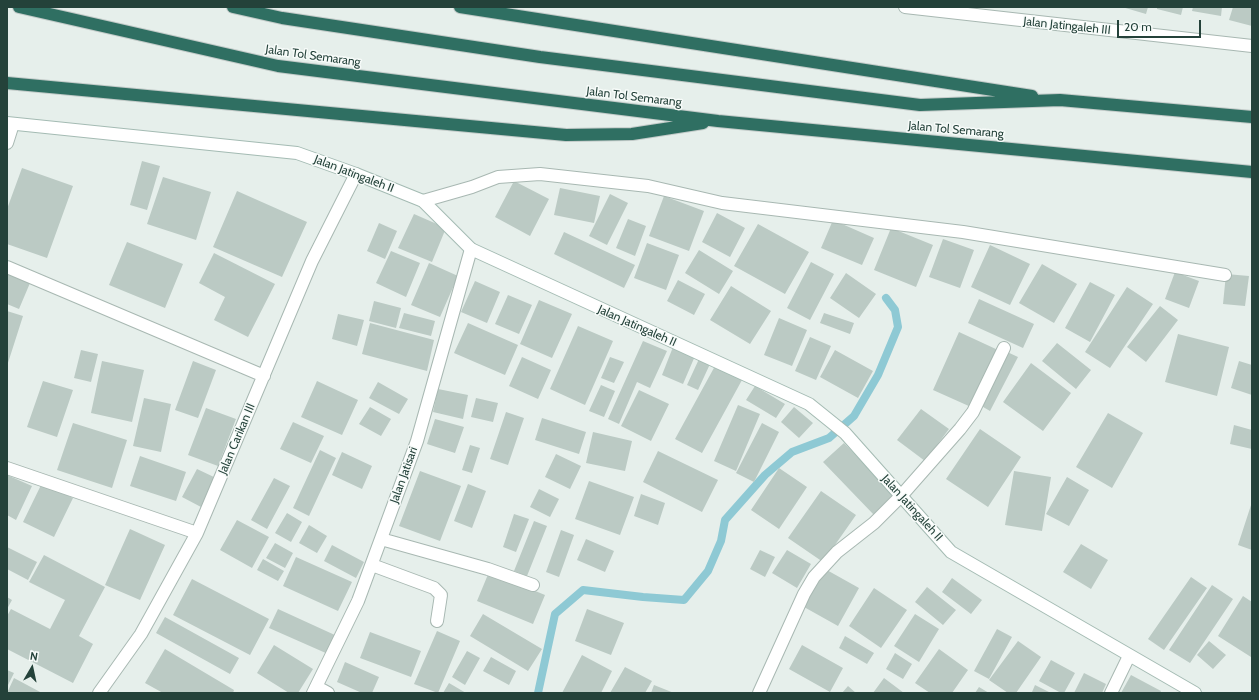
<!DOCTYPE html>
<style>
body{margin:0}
#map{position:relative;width:1259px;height:700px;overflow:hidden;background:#e6efeb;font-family:Cabin,sans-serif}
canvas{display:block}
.frame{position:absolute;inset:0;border:8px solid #24423a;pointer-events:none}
.north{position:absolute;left:12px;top:648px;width:40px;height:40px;-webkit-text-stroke:3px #f7fbf9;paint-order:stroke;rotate:9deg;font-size:11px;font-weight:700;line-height:16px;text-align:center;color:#24423a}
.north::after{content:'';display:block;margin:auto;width:14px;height:18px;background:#24423a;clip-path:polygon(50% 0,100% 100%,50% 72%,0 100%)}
.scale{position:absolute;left:1117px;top:20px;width:84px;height:18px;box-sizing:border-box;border:2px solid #24423a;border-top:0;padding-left:5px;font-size:12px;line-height:14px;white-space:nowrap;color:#24423a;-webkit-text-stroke:3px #f7fbf9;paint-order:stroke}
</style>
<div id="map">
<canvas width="1259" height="700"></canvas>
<div class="frame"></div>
<div class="north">N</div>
<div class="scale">20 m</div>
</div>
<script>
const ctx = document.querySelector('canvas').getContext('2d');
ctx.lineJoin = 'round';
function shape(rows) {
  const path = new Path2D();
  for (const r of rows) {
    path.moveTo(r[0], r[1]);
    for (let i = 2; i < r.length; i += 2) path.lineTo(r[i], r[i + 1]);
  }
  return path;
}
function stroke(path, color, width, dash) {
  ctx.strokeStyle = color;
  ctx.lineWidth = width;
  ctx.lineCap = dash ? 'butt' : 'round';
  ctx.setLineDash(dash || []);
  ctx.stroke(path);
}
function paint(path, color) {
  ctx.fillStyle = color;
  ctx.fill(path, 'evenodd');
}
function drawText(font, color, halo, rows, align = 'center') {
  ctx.font = font + ' Cabin,sans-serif';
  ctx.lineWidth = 3;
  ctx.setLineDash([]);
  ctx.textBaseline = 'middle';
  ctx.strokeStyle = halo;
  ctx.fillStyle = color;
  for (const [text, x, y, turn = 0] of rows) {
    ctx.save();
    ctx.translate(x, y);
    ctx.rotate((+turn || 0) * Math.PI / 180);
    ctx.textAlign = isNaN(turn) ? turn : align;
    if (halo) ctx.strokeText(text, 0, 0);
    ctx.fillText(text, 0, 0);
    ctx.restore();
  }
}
stroke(shape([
 [538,693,555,614,583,590,643,597,684,600,708,571,721,541,725,520,765,475,792,452,829,438,854,416,878,375,898,327,895,310,886,298]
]), '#8ec9d4', 8);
paint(shape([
 [1122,7,1148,7,1146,14],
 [1157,7,1183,7,1181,15,1157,9],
 [1193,7,1222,7,1221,16,1192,11],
 [1233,7,1252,7,1252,26,1229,20],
 [142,161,160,166,147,210,130,205],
 [22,168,73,186,47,258,7,244,7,209],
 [163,177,211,192,196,240,147,224],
 [514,181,549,199,530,236,495,217],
 [560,188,600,196,594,223,554,215],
 [237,191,307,222,282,277,213,247],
 [610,194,628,203,607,245,589,236],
 [664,196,704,211,689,251,649,236],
 [717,213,745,228,730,257,702,242],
 [414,214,446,228,432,262,398,248],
 [628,219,646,226,635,256,616,248],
 [833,220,874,238,862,265,821,248],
 [379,223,397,231,385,259,367,251],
 [758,224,809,252,785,294,734,266],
 [891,228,933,245,916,287,874,270],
 [564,232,635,265,624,288,554,254],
 [943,239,974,250,960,288,929,277],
 [127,242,183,264,165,308,109,285],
 [647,243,679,255,666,290,634,278],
 [990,245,1030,264,1010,305,971,287],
 [699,250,733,271,719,294,685,273],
 [391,251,420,263,406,297,376,283],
 [214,253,275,284,248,337,214,320,225,297,199,283],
 [811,262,834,274,810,320,787,308],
 [429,263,458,276,440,317,411,305],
 [1042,264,1077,284,1054,323,1019,303],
 [1175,272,1199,281,1189,308,1165,299],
 [7,273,30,283,19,309,7,304],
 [846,273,876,294,859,318,830,298],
 [1226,274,1249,276,1245,306,1223,304],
 [678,280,705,294,694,315,667,301],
 [475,281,500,292,487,323,461,312],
 [1090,282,1115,295,1090,342,1065,328],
 [731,286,771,311,750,344,710,320],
 [1127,287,1153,304,1110,368,1085,352],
 [508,295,532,305,519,334,495,324],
 [979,299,1034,324,1023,348,968,323],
 [539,300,572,314,552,358,520,344],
 [374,301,401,308,396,328,369,321],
 [1160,306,1178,320,1146,362,1127,347],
 [7,311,23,316,7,366],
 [404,313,435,321,431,336,399,328],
 [824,313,854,323,850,334,820,323],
 [338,314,364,320,357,346,332,339],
 [779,318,807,330,792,366,764,355],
 [370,323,434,340,427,371,362,354],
 [468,323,518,345,505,375,454,353],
 [578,326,613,341,585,405,550,389],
 [959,332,998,350,971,407,933,390],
 [1178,334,1229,347,1217,396,1165,382],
 [810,337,831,346,816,380,795,371],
 [643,341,667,351,650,388,637,382,619,424,608,419],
 [1057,343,1091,370,1076,389,1042,361],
 [673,347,695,356,683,384,662,375],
 [81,350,98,354,91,382,74,378],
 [835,350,873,371,858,398,820,377],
 [1005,351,1018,357,990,411,978,404],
 [522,357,551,370,538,399,509,386],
 [610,357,624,362,614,383,601,378],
 [699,359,710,364,698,390,687,385],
 [102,361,144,370,132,422,91,413],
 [193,361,216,370,198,418,175,410],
 [1239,361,1252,365,1252,395,1231,388],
 [1031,363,1071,393,1043,431,1003,402],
 [715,366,742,380,702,453,675,439],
 [43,381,73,390,57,437,27,427],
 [317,381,358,400,342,435,301,417],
 [378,382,408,399,399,414,369,398],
 [601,385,615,391,604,417,589,411],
 [755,386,785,404,776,418,746,400],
 [438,389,468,395,463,419,433,412],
 [639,390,669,404,651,441,621,426],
 [144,398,171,404,161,452,133,446],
 [476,398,498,403,493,422,471,417],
 [738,405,760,414,736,471,714,461],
 [370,407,391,419,381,436,359,424],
 [794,407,813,423,799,438,781,422],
 [206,408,236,419,218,466,188,455],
 [921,409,949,429,925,461,897,440],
 [506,412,524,418,508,465,490,459],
 [1108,413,1143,433,1112,488,1076,467],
 [542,418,586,432,579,454,535,440],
 [435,419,464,427,455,453,427,444],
 [293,422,324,436,311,463,280,449],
 [73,423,127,440,112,488,57,470],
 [762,423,779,432,754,482,736,473],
 [1234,425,1252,430,1252,449,1230,444],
 [980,429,1021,457,988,507,946,479],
 [593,432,632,441,625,471,586,463],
 [844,443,895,496,874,515,823,462],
 [470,445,480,448,472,473,462,470],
 [320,450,336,458,309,516,293,508],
 [658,451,718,480,702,512,643,482],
 [342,452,372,466,362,489,332,475],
 [556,454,581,466,570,489,545,477],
 [140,456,186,472,176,501,130,486],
 [779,468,807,487,779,529,751,510],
 [197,469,216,478,201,507,182,497],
 [420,471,461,486,440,541,399,526],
 [1014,471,1051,477,1042,531,1005,525],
 [7,475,32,486,16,520,7,515],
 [1067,477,1089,490,1069,526,1046,514],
 [274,478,290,486,267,529,251,520],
 [589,481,634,497,620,535,575,519],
 [42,483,73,498,54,537,23,522],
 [468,484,486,491,472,528,454,521],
 [539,489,559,499,550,517,530,507],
 [821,491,856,515,823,562,788,538],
 [641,494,665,503,658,525,634,516],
 [1252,502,1252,550,1238,545],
 [287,513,302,522,291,542,275,533],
 [514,514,529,519,516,552,503,547],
 [237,520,269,537,252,568,220,550],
 [534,521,547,526,527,576,514,571],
 [309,525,327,536,317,553,299,543],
 [130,529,165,545,140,600,105,585],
 [561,530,574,535,559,577,546,572],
 [586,539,614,551,605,572,577,560],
 [275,543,293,553,285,568,266,558],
 [1081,544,1108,560,1091,589,1063,572],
 [332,545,364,562,356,578,324,561],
 [7,547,37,562,28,580,7,569],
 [760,550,775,557,765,577,750,569],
 [787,550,811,564,797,588,772,573],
 [44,555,105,587,79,636,93,644,73,683,7,649,7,616,11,609,50,629,65,600,29,582],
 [296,557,352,582,338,611,283,586],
 [263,559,284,571,278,581,257,570],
 [825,569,859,588,838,626,804,607],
 [489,572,545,595,533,624,477,601],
 [1191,577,1207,588,1164,650,1148,639],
 [952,578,982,600,971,614,942,592],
 [192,579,269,619,250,655,173,615],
 [1212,585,1233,599,1190,663,1169,650],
 [927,587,956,610,943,625,915,602],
 [874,588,907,610,881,648,849,626],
 [1243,596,1252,602,1251,657,1218,636],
 [7,597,12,600,7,609],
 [278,609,337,636,328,654,269,628],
 [587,609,624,623,611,655,575,641],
 [483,614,542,649,528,671,470,636],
 [915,614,939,629,919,662,894,646],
 [165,617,239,658,230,674,156,633],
 [997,629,1012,637,989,679,974,671],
 [437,631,460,641,438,693,414,684],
 [370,632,421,651,411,677,360,658],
 [845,636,874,653,867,664,839,648],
 [1018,641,1041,657,1016,693,1008,693,989,680],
 [1209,641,1226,655,1213,669,1197,655],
 [274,645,313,669,298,693,289,693,257,673],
 [802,645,843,668,830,692,789,669],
 [165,649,234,690,233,693,163,693,145,683],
 [939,649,968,670,952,693,930,693,915,683],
 [467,651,480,658,465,685,452,677],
 [895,653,912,664,903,679,886,669],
 [582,655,612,671,601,693,562,693],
 [491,657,516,671,509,685,483,671],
 [1051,660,1075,673,1064,693,1061,693,1039,681],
 [345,662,379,677,372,693,362,693,337,682],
 [625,667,652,681,645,693,610,693],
 [7,670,14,673,7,687],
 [1084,673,1106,684,1102,693,1074,693],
 [1131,675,1161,691,1160,693,1121,693],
 [14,678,42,693,7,693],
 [884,678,904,693,873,693],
 [449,683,466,693,443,693],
 [654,685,674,693,651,693],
 [1035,685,1051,693,1033,693,1032,692],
 [848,686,856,693,842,693],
 [979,687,989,693,975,693]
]), '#bbcac4');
const lane = shape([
 [372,565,434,588,441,595,437,621]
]);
const street = shape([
 [905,7,1252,46],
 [7,143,13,124],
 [423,201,472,187,498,177,540,174,648,186,722,203,963,232,1225,275],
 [7,267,264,376],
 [7,468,197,533],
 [381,539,488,569,533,585],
 [317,687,328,693],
 [99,693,141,634,197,533,312,261,356,174],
 [313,693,358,601,417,441,471,249],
 [759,693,804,594,814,577,837,552,874,523,901,496,960,429,973,412,1004,348],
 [1111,693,1129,656]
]);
const secondary = shape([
 [7,123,297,153,356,174,423,201,471,249,809,404,845,433,951,552,1195,693]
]);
const highway = shape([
 [19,7,278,66,718,121,1252,172],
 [233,7,282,18,540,57,920,105,1060,100,1252,117],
 [460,7,1032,96],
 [7,83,566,135,632,134,703,123]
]);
stroke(lane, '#a8b8b2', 14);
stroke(street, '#a8b8b2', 14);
stroke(secondary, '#a4bbb3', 14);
stroke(highway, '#c2cac8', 14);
stroke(lane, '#fff', 12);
stroke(street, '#fff', 12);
stroke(secondary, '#fff', 12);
stroke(highway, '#2f6f62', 12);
drawText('12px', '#24423a', '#f7fbf9', [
 ["Jalan Jatingaleh III",1067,26,6],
 ["Jalan Tol Semarang",313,56,8],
 ["Jalan Tol Semarang",634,97,7],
 ["Jalan Tol Semarang",956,130,5],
 ["Jalan Jatingaleh II",354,174,21],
 ["Jalan Jatingaleh II",637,326,24],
 ["Jalan Carikan III",237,439,-67],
 ["Jalan Jatisari",404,475,-70],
 ["Jalan Jatingaleh II",912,508,48]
]);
</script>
